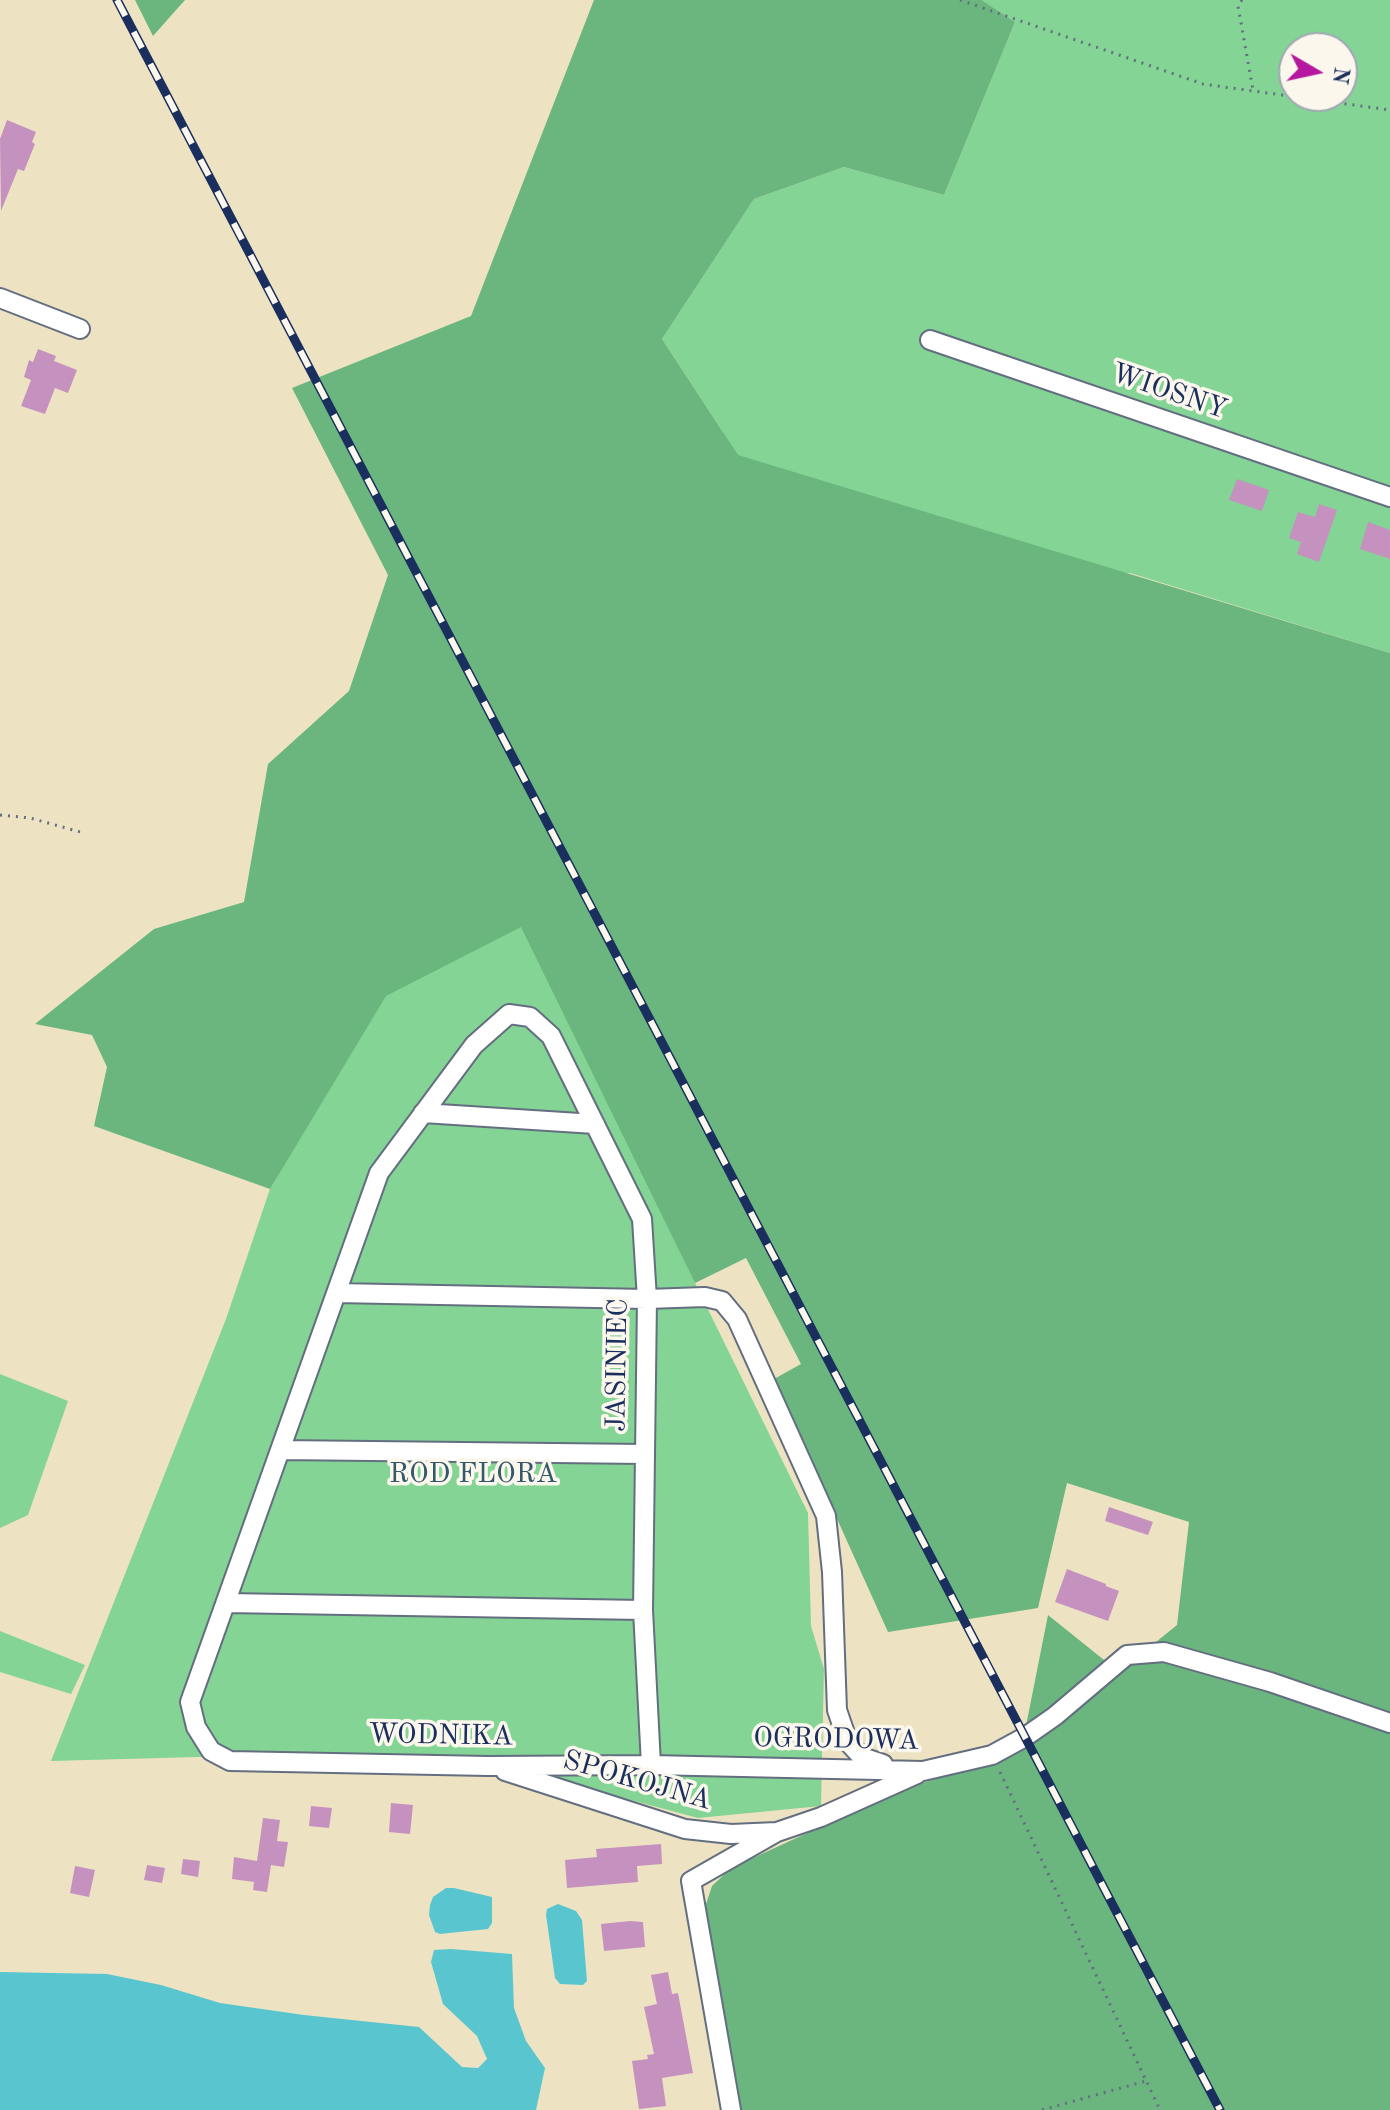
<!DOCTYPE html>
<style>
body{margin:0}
#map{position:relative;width:1390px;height:2110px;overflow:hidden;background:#ede3c3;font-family:"Old Standard TT",serif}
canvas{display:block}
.north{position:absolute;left:1278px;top:32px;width:80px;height:80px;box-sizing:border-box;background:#fbf7ec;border:2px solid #a1a7b3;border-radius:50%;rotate:99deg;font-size:22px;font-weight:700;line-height:32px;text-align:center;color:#1b2f5e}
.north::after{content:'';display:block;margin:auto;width:28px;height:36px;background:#b5179e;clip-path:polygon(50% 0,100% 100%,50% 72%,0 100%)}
</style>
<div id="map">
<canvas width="1390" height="2110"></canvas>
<div class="north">N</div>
</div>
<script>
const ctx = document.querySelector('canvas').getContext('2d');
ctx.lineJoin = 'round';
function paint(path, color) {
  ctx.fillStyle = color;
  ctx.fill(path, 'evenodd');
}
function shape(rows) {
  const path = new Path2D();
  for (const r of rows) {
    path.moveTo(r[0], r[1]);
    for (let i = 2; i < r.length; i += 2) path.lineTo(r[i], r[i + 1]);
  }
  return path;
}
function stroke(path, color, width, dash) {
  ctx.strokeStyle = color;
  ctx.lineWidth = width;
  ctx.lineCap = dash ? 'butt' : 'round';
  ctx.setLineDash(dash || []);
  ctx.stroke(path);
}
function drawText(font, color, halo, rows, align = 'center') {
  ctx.font = font + ' "Old Standard TT",serif';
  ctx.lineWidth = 7;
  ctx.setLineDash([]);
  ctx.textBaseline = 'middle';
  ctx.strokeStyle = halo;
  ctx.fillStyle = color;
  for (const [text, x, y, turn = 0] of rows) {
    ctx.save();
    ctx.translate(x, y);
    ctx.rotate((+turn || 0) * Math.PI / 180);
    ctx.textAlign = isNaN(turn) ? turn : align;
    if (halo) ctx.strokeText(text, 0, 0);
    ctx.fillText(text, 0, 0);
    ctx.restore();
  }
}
paint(shape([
 [982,0,1390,0,1390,653,1130,573,611,618,723,432,662,339,754,199,844,167,944,195,1015,22],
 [1294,48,1342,48,1342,96,1294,96],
 [525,924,695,1283,808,1513,811,1626,824,1669,821,1806,698,1818,482,1760,234,1756,51,1761,226,1319,270,1189,383,991],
 [0,1374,68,1401,28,1515,0,1528],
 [0,1631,85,1665,71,1694,0,1672]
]), '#83d495');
paint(shape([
 [135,0,185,0,153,36],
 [594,0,982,0,1015,22,944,195,844,167,754,199,662,339,738,455,1390,653,1390,2110,739,2110,704,1910,712,1886,731,1868,901,1790,1021,1751,1048,1615,1119,1672,1177,1625,1189,1522,1067,1483,1038,1608,888,1632,774,1379,801,1364,746,1258,695,1283,521,927,386,996,270,1189,94,1126,107,1067,92,1035,35,1024,154,929,244,902,268,764,349,691,388,575,292,388,471,316]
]), '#6ab67e');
paint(shape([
 [446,1888,454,1888,492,1897,492,1923,488,1929,440,1934,435,1932,429,1915,430,1905,433,1897],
 [558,1904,576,1911,582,1920,587,1981,583,1985,560,1984,555,1978,546,1915,547,1909],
 [451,1949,512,1954,514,2008,526,2041,545,2068,536,2110,0,2110,0,1972,107,1974,161,1985,220,2003,304,2015,419,2027,462,2067,478,2068,487,2059,477,2036,443,2004,431,1962,434,1950]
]), '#59c6cf');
paint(shape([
 [7,120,36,132,32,142,35,144,24,171,18,169,1,211,0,139],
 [38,349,56,356,54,361,77,370,68,393,55,388,45,414,21,406,31,380,24,377,29,360,33,362],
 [1237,479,1269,490,1262,511,1229,500],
 [1319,504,1337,510,1319,562,1297,554,1301,542,1289,538,1298,512,1315,517],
 [1368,522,1390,530,1390,559,1360,549],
 [1109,1507,1153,1522,1148,1535,1105,1521],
 [1067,1569,1106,1584,1106,1586,1119,1591,1108,1621,1055,1602],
 [391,1803,413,1805,410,1834,389,1832],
 [311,1806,332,1808,329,1828,309,1826],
 [263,1818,280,1820,277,1841,288,1842,284,1867,271,1865,267,1892,253,1890,254,1882,232,1879,234,1857,257,1861],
 [661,1844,662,1864,637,1866,638,1882,567,1888,565,1860,597,1857,596,1849],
 [183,1859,200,1861,198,1877,181,1874],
 [147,1865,165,1868,162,1883,144,1880],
 [75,1866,95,1870,89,1897,70,1893],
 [630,1921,643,1922,645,1947,604,1951,601,1924],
 [668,1972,672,1994,678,1993,693,2073,662,2078,666,2106,639,2109,632,2061,648,2059,647,2055,654,2054,644,2007,657,2004,651,1975]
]), '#c591be');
const minor = shape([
 [0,298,80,329],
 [930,340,1390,497],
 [423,1113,595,1124],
 [336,1293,647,1299,705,1297,722,1301,737,1319,826,1516,832,1572,837,1710,848,1742,862,1757,883,1764],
 [280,1450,645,1454],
 [226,1603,643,1610],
 [651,1765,643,1610,647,1299,642,1219,551,1036,530,1017,509,1014,474,1045,379,1173,190,1702,196,1727,211,1751,230,1761,488,1766,651,1765,923,1771,992,1755,1025,1737,1055,1716,1127,1655,1164,1652,1270,1682,1390,1723],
 [505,1771,685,1829,731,1834,777,1832,691,1881,731,2110],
 [777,1832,821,1817,917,1774]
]);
stroke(minor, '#646e81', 22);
stroke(shape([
 [960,0,1203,84,1390,110],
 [1242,0,1238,6,1253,90],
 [0,815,30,818,84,833],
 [1000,1772,1160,2110],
 [1042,2110,1146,2081]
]), '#646e81', 3, [2, 6]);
stroke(minor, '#fff', 18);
const rail = shape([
 [117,0,1220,2110]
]);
stroke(rail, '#1b2f5e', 9);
stroke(rail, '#fbf7ec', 6, [18]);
drawText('28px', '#1b2f5e', '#fbf7ec', [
 ["WIOSNY",1169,392,19],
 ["JASINIEC",618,1365,-89],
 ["WODNIKA",441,1736,1],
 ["OGRODOWA",836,1740,1],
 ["SPOKOJNA",637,1781,16]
]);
drawText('28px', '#35586c', '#fbf7ec', [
 ["ROD FLORA",473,1475]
]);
</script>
